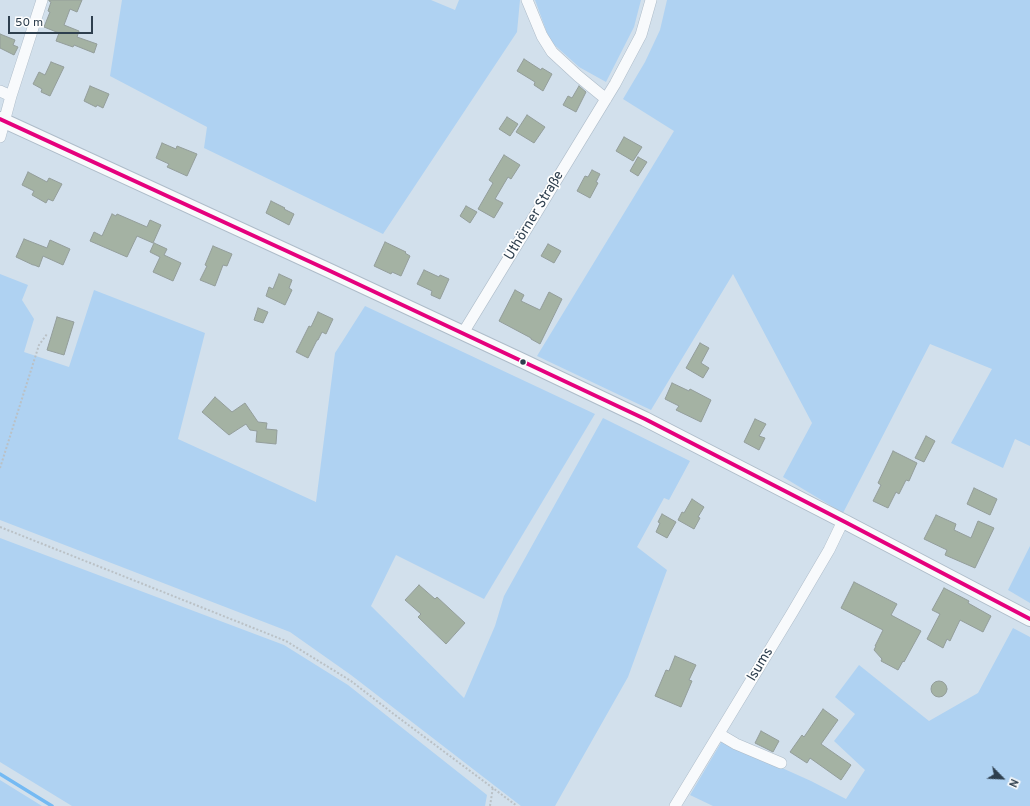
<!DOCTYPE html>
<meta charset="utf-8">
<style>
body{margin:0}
#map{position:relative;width:1030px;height:806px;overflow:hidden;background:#d2e0ec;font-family:Overpass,sans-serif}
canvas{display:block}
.north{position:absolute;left:982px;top:758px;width:40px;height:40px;-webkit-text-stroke:3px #fefefe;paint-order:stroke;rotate:114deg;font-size:11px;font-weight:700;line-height:16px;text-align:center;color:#2e3f4e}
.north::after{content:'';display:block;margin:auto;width:14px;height:18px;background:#2e3f4e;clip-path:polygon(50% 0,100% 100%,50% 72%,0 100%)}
.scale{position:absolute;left:8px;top:16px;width:85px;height:18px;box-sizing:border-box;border:2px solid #2e3f4e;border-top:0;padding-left:5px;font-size:12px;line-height:14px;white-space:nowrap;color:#2e3f4e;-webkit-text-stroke:3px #fefefe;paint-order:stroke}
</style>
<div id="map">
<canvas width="1030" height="806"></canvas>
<div class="north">N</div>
<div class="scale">50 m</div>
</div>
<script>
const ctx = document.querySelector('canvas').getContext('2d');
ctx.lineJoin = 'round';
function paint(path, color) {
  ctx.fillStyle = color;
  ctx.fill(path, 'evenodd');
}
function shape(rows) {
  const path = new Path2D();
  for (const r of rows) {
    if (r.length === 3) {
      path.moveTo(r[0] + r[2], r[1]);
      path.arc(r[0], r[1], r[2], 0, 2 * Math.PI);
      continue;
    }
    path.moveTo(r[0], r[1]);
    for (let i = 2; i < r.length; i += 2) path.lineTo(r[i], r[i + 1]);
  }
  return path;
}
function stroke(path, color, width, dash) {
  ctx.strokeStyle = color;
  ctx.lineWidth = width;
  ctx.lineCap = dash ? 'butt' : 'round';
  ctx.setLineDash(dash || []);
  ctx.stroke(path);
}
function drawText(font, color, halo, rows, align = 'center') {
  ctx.font = font + ' Overpass,sans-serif';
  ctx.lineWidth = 3.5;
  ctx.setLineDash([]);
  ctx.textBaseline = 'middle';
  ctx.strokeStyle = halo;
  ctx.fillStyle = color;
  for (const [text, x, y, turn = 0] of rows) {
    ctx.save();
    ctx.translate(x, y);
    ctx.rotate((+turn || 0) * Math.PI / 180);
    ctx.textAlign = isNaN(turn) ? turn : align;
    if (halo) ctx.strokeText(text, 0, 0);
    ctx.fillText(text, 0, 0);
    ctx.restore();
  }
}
paint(shape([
 [122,0,431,0,455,10,459,0,520,0,517,32,383,234,204,148,207,127,110,76],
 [535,0,641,0,634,27,606,82,579,67,550,41],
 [667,0,1030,0,1030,446,1015,439,1003,468,951,443,992,369,930,344,843,513,783,477,812,423,733,274,651,410,537,356,674,131,623,99,645,62,660,30],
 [0,274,28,285,22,300,34,319,24,352,69,367,94,290,205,333,178,439,316,502,335,353,365,306,595,414,484,599,396,555,371,606,464,698,495,626,504,596,603,418,690,461,669,500,664,498,637,547,667,570,628,677,555,806,521,806,351,675,290,632,0,520],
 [0,538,284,645,348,685,487,795,485,806,72,806,0,762],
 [1030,546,1030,603,1008,590],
 [1013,628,1030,637,1030,806,713,806,690,795,722,741,811,781,846,799,865,770,834,741,855,714,835,697,859,665,929,721,978,693],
 [0,780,42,806,0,806]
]), '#afd2f2');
stroke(shape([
 [0,774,52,806]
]), '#75baf3', 3.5);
const building = shape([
 [49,0,82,0,77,12,70,9,64,25,79,31,77,37,97,44,94,53,74,45,73,47,56,41,59,33,44,27,50,12,48,11,51,2,49,1,49,0],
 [0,34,15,40,13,45,18,47,14,55,0,48,0,34],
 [524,59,541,70,542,68,552,74,543,91,534,85,535,82,517,71,524,59],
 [51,62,64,67,50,96,41,92,42,89,33,84,39,72,45,75,51,62],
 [90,86,109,94,103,108,97,105,96,107,84,101,90,86],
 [579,86,586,92,576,112,563,105,568,96,572,98,579,86],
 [527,115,545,127,534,143,516,132,527,115],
 [507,117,518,124,510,136,499,129,507,117],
 [624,137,642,147,633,161,616,151,624,137],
 [162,143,176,149,177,146,197,154,187,176,167,167,169,164,156,158,162,143],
 [504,155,520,165,511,179,508,177,495,199,503,203,494,218,478,209,493,183,489,180,504,155],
 [638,157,647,162,638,176,630,171,638,157],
 [592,170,600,174,596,182,598,183,590,198,577,191,585,176,588,177,592,170],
 [28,172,47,182,49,178,62,184,53,201,48,199,46,203,32,195,34,191,22,185,28,172],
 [271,201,285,208,284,209,294,214,289,225,266,213,271,201],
 [466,206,477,212,470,223,460,216,466,206],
 [112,214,116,216,117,214,147,227,150,220,161,225,153,243,137,236,127,257,90,241,94,232,102,236,112,214],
 [24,239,47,248,50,240,70,249,63,265,43,256,39,267,34,265,33,265,16,257,24,239],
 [385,242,406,252,405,253,410,256,401,276,392,272,391,274,374,266,385,242],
 [154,243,167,249,164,255,181,263,173,281,153,272,160,257,150,252,154,243],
 [548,244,561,251,554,263,541,256,548,244],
 [213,246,232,254,227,266,223,265,215,286,200,280,207,266,205,265,213,246],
 [424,270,439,277,440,275,449,279,440,299,431,295,432,291,417,284,424,270],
 [279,274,292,280,289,288,292,290,285,305,266,296,269,287,273,289,279,274],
 [515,290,524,295,521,301,540,310,549,292,562,299,540,344,531,339,531,338,499,321,515,290],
 [258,308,268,312,263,323,254,320,258,308],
 [318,312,333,319,326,334,322,332,318,340,317,340,308,358,296,352,309,326,311,327,318,312],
 [57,317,74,322,64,355,47,350,57,317],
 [700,343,709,348,701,363,709,368,703,378,686,368,700,343],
 [672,383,689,391,690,389,711,400,701,422,676,410,679,406,665,399,672,383],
 [215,397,232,412,245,403,258,422,267,423,266,429,277,430,276,444,256,442,257,431,250,430,246,424,229,435,202,412,215,397],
 [755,419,766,424,759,436,765,438,759,450,744,442,755,419],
 [926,436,935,441,924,462,915,458,926,436],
 [893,451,917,463,909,481,906,480,899,494,896,492,888,508,873,501,881,485,878,483,893,451],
 [974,488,997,499,990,515,967,504,974,488],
 [692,499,704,507,698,517,700,518,694,529,678,520,682,512,684,513,692,499],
 [662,514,676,522,667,538,656,532,660,523,658,522,662,514],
 [936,515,956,524,954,530,971,538,978,521,994,528,975,568,945,555,947,550,924,539,936,515],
 [854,582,897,604,891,615,921,631,904,662,903,661,898,670,881,661,882,659,874,650,876,646,875,646,883,630,841,608,854,582],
 [419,585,435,599,437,597,465,623,446,644,418,617,421,614,405,600,419,585],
 [944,588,969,601,968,603,991,616,983,632,960,620,950,641,947,639,943,648,927,639,940,614,932,610,944,588],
 [675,656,696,665,689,680,692,681,681,707,655,696,666,670,669,671,675,656],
 [939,689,8],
 [823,709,838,720,821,744,851,765,841,780,810,758,807,763,790,752,802,735,804,737,823,709],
 [761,731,779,741,773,752,755,743,761,731]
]);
paint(building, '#a4b2a3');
stroke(building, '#939d9a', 1);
const minor = shape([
 [527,0,542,36,552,52,578,76,606,99],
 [0,91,11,96],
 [0,137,11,96,42,0],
 [463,333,615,84,641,35,651,0],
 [719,734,736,744,781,763],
 [675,806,792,613,829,550,843,521]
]);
const major = shape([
 [0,119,328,270,523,361,645,419,847,523,1030,619]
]);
stroke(minor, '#aebcc9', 12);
stroke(major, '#aebcc9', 16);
stroke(shape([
 [0,468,39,345,47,334],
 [0,527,286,641,351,681,395,715,517,806],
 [490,806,493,787]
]), '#bac1c6', 2, [2, 2]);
stroke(minor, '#f8fafc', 11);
stroke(major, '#f8fafc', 14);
stroke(shape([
 [0,119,328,270,645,419,847,523,1030,619]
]), '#e5007d', 4);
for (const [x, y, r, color] of [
 [523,362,3.5,"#2e3f4e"]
]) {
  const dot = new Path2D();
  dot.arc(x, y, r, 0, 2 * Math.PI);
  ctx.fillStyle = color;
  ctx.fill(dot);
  stroke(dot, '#fefefe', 1.5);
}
drawText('14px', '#2e3f4e', '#fefefe', [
 ["Uthörner Straße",535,216,-59],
 ["Isums",761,665,-59]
]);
</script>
